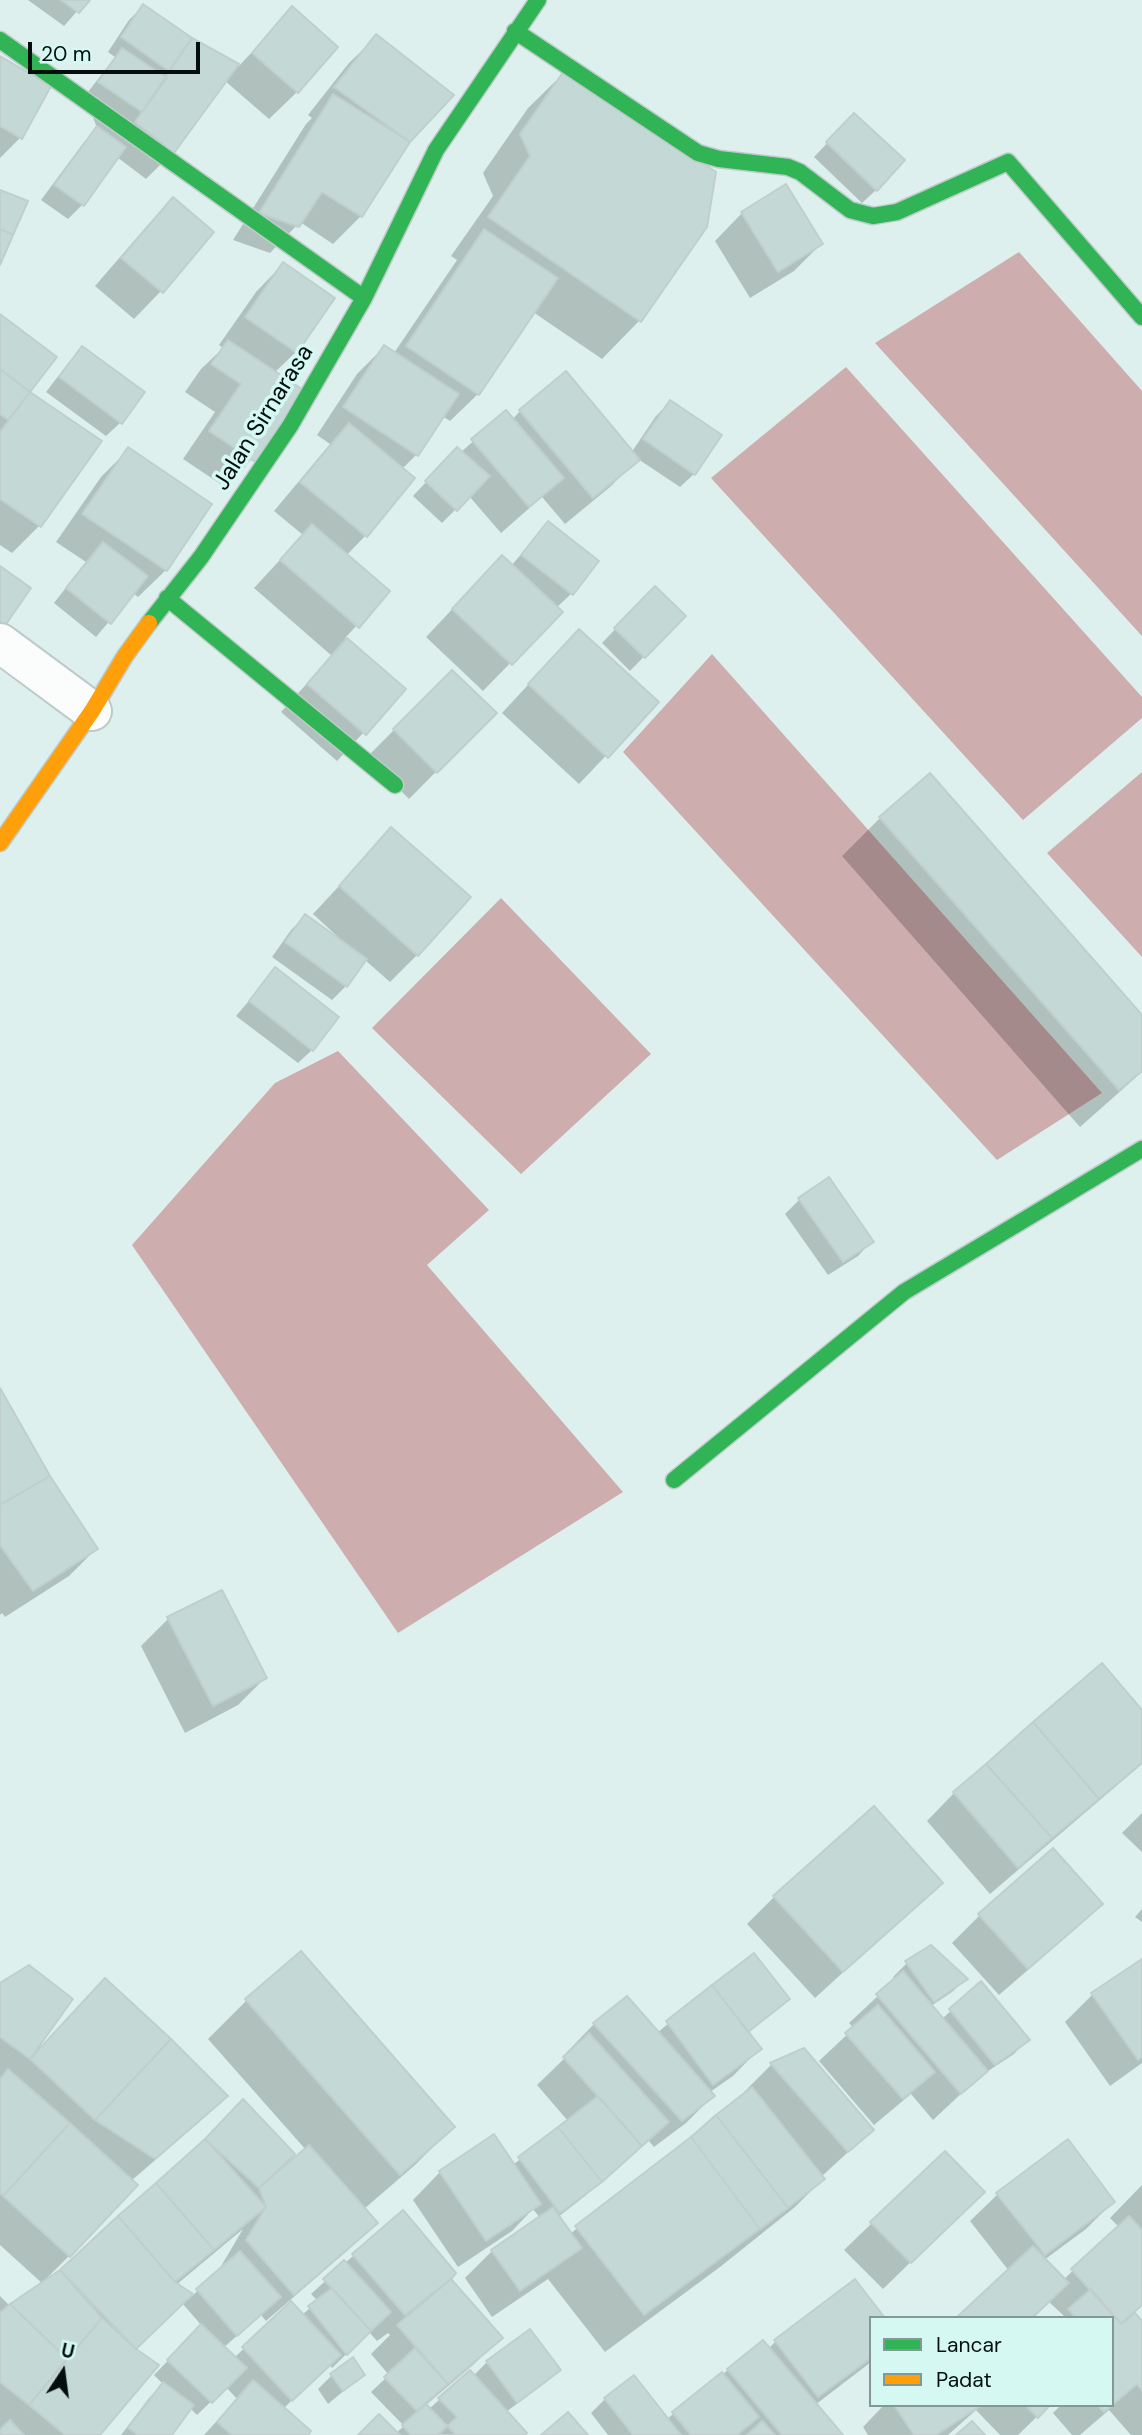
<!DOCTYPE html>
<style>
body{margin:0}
#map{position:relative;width:1142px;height:2435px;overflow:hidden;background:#ddf0ed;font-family:"DM Sans",sans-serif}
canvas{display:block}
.legend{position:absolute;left:869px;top:2316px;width:245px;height:91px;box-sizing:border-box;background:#d5f8f3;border:2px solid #819a97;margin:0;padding:9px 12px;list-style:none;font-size:21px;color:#030e0d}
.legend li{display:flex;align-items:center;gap:14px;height:35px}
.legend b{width:35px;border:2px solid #819a97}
.north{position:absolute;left:28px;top:2337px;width:70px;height:70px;-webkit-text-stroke:5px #d5f8f3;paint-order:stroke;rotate:13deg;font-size:19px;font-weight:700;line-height:28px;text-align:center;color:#030e0d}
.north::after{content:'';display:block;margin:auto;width:24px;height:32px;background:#030e0d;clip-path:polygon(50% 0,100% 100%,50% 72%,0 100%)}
.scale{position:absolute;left:28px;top:42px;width:172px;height:32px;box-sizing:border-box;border:4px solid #030e0d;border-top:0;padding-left:9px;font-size:21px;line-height:24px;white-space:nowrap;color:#030e0d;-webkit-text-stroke:5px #d5f8f3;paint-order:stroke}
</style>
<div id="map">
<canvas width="1142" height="2435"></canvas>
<ul class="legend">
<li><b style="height:9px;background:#30b455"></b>Lancar</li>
<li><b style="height:9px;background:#ff9f0a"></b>Padat</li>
</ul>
<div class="north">U</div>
<div class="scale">20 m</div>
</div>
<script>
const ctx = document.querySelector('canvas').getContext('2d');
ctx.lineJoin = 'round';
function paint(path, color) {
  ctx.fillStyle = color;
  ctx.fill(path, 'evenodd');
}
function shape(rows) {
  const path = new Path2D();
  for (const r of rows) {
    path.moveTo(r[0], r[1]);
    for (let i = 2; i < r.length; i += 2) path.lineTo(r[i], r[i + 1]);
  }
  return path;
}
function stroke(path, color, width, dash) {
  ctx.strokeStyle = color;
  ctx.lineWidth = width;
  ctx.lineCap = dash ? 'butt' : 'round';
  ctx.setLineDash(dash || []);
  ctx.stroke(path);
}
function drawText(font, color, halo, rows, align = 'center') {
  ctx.font = font + ' "DM Sans",sans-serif';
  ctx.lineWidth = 7;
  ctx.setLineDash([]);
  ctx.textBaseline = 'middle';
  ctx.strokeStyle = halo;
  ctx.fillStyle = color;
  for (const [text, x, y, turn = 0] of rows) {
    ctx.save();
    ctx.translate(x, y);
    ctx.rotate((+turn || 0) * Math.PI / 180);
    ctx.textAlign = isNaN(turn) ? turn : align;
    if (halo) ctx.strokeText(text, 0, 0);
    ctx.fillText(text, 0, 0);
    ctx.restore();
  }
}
paint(shape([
 [1019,252,1142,391,1142,636,875,343],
 [846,367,1142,697,1142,718,1023,820,711,478],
 [712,654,1102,1093,997,1160,623,752],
 [1142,772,1142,957,1047,853],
 [501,898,651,1054,521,1174,372,1028],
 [338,1051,489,1210,427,1265,623,1492,398,1633,132,1245,275,1083]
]), '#cdadae');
paint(shape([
 [28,0,87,0,64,26],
 [143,6,189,38,239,66,292,9,335,47,297,92,269,119,224,80,173,152,146,179,117,157,82,205,68,219,41,200,84,142,97,128,85,96,115,57,108,52,129,20],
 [377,36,452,95,408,141,361,216,333,244,300,222,270,253,233,240,306,124,312,118,308,115,349,63],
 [0,58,20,138,0,158],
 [567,70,640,320,602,359,533,312,478,394,450,421,442,416,416,455,402,469,413,478,365,536,346,556,388,592,345,638,404,689,337,761,281,712,332,656,254,588,303,535,274,511,330,444,317,435,357,374,384,347,394,353,457,260,451,256,493,196,483,173,528,108],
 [854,115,876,190,862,203,814,157],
 [173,199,161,291,134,319,95,286,146,227],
 [742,213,821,244,794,271,750,298,715,241],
 [283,264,296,352,274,373,303,392,228,489,183,459,215,412,185,392,201,369,223,348,219,345,256,292],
 [0,316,28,392,100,441,39,526,12,553,0,545],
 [83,348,120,423,106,436,46,392,69,362],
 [670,402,694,474,680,487,638,459,610,487,565,524,542,497,501,533,469,496,442,523,413,496,444,463,461,452,506,412,512,420,520,411,631,453,656,416],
 [128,450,166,570,138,597,133,593,96,637,54,603,86,562,56,542,101,477],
 [548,523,571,594,556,608,560,612,483,691,426,637,475,585,511,566],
 [655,588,683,616,630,671,602,643],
 [552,659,657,702,579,784,502,713],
 [452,672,494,713,409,799,367,757],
 [880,818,1142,1018,1142,1072,1080,1127,842,856],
 [391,830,417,955,390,982,365,960,346,986,332,1000,272,957,291,930,305,916,337,939,338,937,313,914],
 [275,970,312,1050,298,1063,236,1016],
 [828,1180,871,1242,858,1256,828,1275,785,1214,799,1200],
 [0,1392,49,1477,96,1549,69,1576,5,1617,2,1613,0,1615],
 [168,1619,265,1678,238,1705,185,1733,141,1646],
 [1142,1713,1142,1764,990,1894,927,1821,954,1793],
 [1142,1813,1142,1852,1122,1833],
 [941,1883,815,1998,747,1924,774,1897],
 [1100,1904,1073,1931,999,1995,952,1943,980,1915],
 [1142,1909,1142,1922,1135,1917],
 [1142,1961,1142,2063,1110,2086,1065,2022,1092,1995],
 [907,1963,966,1979,952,1992,931,2006,942,2019,981,1983,1027,2040,1014,2054,979,2077,933,2120,911,2094,874,2125,819,2061,854,2028,849,2023,895,1980,893,1977],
 [0,1985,37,2052,225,2096,198,2123,131,2181,69,2256,45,2280,61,2272,195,2151,215,2129,293,2154,275,2173,277,2175,306,2150,208,2039,247,2000,453,2127,415,2165,364,2209,376,2223,348,2250,266,2321,261,2315,223,2348,234,2358,291,2304,302,2315,318,2301,311,2294,354,2255,449,2279,500,2338,473,2365,426,2405,429,2409,440,2399,473,2376,487,2362,530,2331,559,2370,545,2383,506,2412,522,2435,360,2435,396,2433,404,2426,371,2392,389,2375,371,2354,390,2335,388,2333,377,2341,369,2332,332,2368,329,2364,283,2409,306,2435,204,2435,237,2399,226,2387,197,2415,190,2408,169,2435,121,2435,149,2398,163,2384,154,2375,202,2326,182,2303,134,2350,98,2435,0,2435,0,2296,10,2306,43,2284,0,2245],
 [243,2229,220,2268,221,2269,192,2296,176,2285],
 [713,1986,788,1999,748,2033,760,2048,733,2076,710,2092,713,2096,686,2123,654,2147,648,2140,585,2196,558,2217,570,2234,747,2094,744,2092,771,2065,872,2130,821,2177,823,2179,795,2207,720,2267,605,2352,548,2279,492,2317,465,2278,492,2251,540,2218,533,2209,512,2231,458,2267,413,2200,440,2172,513,2165,568,2121,537,2085,569,2054,567,2052,594,2024,627,1998,657,2033],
 [1142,2185,1142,2304,1127,2318,1142,2324,1142,2435,1131,2435,1109,2410,1080,2435,1072,2435,1053,2413,1061,2405,1112,2405,1112,2318,1062,2318,1064,2316,1048,2301,1009,2271,970,2221,998,2194,1113,2202,1086,2229,1044,2260,1063,2280,1119,2227,1110,2218],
 [955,2219,883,2289,844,2250,872,2223],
 [871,2318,871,2362,815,2405,840,2435,608,2435,591,2413,605,2399,667,2419,763,2342,768,2349,775,2342],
 [332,2375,363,2375,328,2404,318,2389],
 [884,2405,1049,2405,1018,2435,1000,2435,976,2410,948,2435,868,2435,863,2427]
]), '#0003');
const building = shape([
 [61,0,90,0,79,13,61,0],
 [143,4,192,38,169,71,121,37,143,4],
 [292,6,338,47,298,93,252,53,292,6],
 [376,34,454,95,410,142,334,87,376,34],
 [192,38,239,64,174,153,135,122,192,38],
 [122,48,167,78,142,112,98,82,122,48],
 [0,56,51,86,22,139,0,126,0,56],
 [566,68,716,172,707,227,641,322,488,217,530,156,520,134,566,68],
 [333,94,410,142,362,217,322,192,299,227,259,213,333,94],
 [854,113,905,160,877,191,826,142,854,113],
 [97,126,126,147,84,206,54,185,97,126],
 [786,184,823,244,778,272,741,212,786,184],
 [0,190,28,201,13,235,0,229,0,190],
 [173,197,214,232,163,293,121,258,173,197],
 [0,229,13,235,0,265,0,229],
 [484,229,558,278,479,395,406,346,484,229],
 [283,262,335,298,297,353,245,317,283,262],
 [0,314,57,357,30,392,0,369,0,314],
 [228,340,305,391,257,463,209,431,241,384,211,364,228,340],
 [384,345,459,394,418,456,343,407,384,345],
 [82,346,145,392,122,424,59,377,82,346],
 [0,369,30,392,8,420,0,414,0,369],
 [566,371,640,460,593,498,519,410,566,371],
 [30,392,102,441,41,527,0,499,0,432,30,392],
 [670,400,722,435,695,475,643,439,670,400],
 [506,410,564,478,529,507,471,439,506,410],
 [349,423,415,478,367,537,300,482,349,423],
 [128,447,212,504,167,571,82,514,128,447],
 [457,447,490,476,457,511,425,481,457,447],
 [548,521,599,561,573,595,521,555,548,521],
 [312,524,390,591,359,628,280,560,312,524],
 [103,542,148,576,111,624,66,588,103,542],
 [502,555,563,612,512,665,452,609,502,555],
 [0,566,31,588,0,633,0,566],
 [655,586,686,616,645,658,614,628,655,586],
 [579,629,659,702,608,758,528,684,579,629],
 [347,638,406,689,366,735,307,684,347,638],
 [452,670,497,713,437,773,393,729,452,670],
 [930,773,1142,1015,1142,1071,1119,1090,879,817,930,773],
 [391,827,471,897,418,956,339,886,391,827],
 [305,914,367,959,347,987,285,942,305,914],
 [275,967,339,1017,313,1051,249,1001,275,967],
 [829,1177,874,1242,843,1262,798,1198,829,1177],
 [0,1388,50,1476,0,1505,0,1388],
 [50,1476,98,1549,33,1591,0,1545,0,1505,50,1476],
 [222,1590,267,1678,213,1706,167,1617,222,1590],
 [1102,1663,1142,1710,1142,1763,1099,1799,1033,1722,1102,1663],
 [1033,1722,1099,1799,1052,1838,986,1764,1033,1722],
 [986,1764,1052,1838,1018,1868,953,1792,986,1764],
 [874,1806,943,1883,843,1972,773,1896,874,1806],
 [1053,1848,1103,1904,1028,1969,978,1914,1053,1848],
 [931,1945,968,1979,934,2002,905,1961,931,1945],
 [301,1951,455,2127,400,2175,245,1999,301,1951],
 [754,1953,790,1999,748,2032,712,1985,754,1953],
 [1142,1959,1142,2057,1138,2060,1091,1993,1142,1959],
 [29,1965,73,1999,30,2059,0,2037,0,1983,29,1965],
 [903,1971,988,2071,961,2094,876,1994,903,1971],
 [105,1978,171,2039,95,2120,30,2059,105,1978],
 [981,1981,1030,2040,995,2065,949,2009,981,1981],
 [712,1985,762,2049,713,2085,666,2021,712,1985],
 [627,1996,715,2096,682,2121,593,2023,627,1996],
 [878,2005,935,2072,903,2099,845,2033,878,2005],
 [589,2033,669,2122,642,2146,563,2057,589,2033],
 [171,2039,228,2096,155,2159,95,2120,171,2039],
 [804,2048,874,2130,848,2152,770,2063,804,2048],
 [8,2069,70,2123,3,2196,0,2193,0,2079,8,2069],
 [752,2087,825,2179,788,2208,716,2115,752,2087],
 [598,2096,642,2146,602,2182,558,2127,598,2096],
 [243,2099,295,2154,259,2188,205,2139,243,2099],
 [716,2115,788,2208,760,2229,691,2137,716,2115],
 [70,2123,138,2185,70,2257,3,2196,70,2123],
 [558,2127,602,2182,560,2213,518,2157,558,2127],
 [494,2134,541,2204,486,2241,439,2171,494,2134],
 [691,2137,760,2229,644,2315,575,2226,691,2137],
 [205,2139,266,2207,214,2250,156,2183,205,2139],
 [1068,2139,1115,2202,1045,2255,996,2193,1068,2139],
 [309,2145,378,2223,294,2295,246,2240,266,2207,259,2188,309,2145],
 [945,2151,985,2192,911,2263,870,2222,945,2151],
 [156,2183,214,2250,175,2282,118,2216,156,2183],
 [553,2207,582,2248,520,2291,491,2250,553,2207],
 [403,2210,456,2273,451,2279,405,2315,352,2254,403,2210],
 [118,2216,175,2282,193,2294,136,2349,60,2270,118,2216],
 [1129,2216,1142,2230,1142,2305,1121,2324,1071,2269,1129,2216],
 [1033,2246,1069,2283,1032,2318,956,2318,1033,2246],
 [240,2251,281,2297,237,2336,196,2289,240,2251],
 [344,2260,391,2312,371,2331,323,2279,344,2260],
 [60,2270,102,2318,67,2359,10,2304,60,2270],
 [451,2279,503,2338,448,2384,397,2325,451,2279],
 [855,2279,885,2318,871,2318,871,2358,818,2397,774,2340,855,2279],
 [332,2288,371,2331,347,2355,308,2306,332,2288],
 [1091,2289,1121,2324,1135,2313,1142,2321,1142,2390,1137,2384,1104,2412,1097,2405,1112,2405,1112,2318,1076,2318,1068,2309,1091,2289],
 [291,2301,341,2355,292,2401,242,2347,291,2301],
 [10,2304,67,2359,29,2405,0,2382,0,2313,10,2304],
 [102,2318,136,2349,159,2365,100,2435,65,2435,29,2405,102,2318],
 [201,2324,247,2368,212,2403,167,2360,201,2324],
 [530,2329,561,2370,517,2403,486,2361,530,2329],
 [763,2340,843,2435,782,2435,727,2369,763,2340],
 [415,2348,448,2384,417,2411,384,2377,415,2348],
 [353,2357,365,2375,343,2391,330,2374,353,2357],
 [470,2370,527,2433,525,2435,438,2435,457,2417,438,2398,470,2370],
 [722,2372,759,2417,737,2435,691,2435,672,2412,722,2372],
 [634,2375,681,2435,633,2435,604,2398,634,2375],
 [253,2380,311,2431,308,2435,232,2435,217,2422,253,2380],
 [163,2382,194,2405,172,2435,138,2435,128,2428,163,2382],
 [426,2404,456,2435,411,2435,402,2425,426,2404],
 [894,2405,982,2405,936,2435,914,2435,894,2405],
 [1025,2405,1050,2405,1038,2418,1025,2405],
 [568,2412,588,2435,541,2435,568,2412],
 [379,2414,400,2435,358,2435,379,2414],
 [10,2420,24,2435,0,2435,0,2429,10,2420],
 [762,2421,775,2435,747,2435,762,2421],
 [972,2421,985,2435,956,2435,972,2421]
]);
paint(building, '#c4d9d6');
stroke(building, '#c0cfcd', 2);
const street = shape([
 [0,643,92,711]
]);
const fast = shape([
 [515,31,698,153,719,159,788,167,800,172,850,210,873,216,897,212,1008,162,1142,317],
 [0,40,364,298],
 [167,598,395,785],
 [149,623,201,557,290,426,364,298,436,150,538,0],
 [674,1480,904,1292,1142,1149]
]);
const slow = shape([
 [0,843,92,711,125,656,149,623]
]);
stroke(street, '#bccbc9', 42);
stroke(fast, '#bccbc9', 19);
stroke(slow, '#bccbc9', 19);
stroke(street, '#fafdfc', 38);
stroke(fast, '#30b455', 16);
stroke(slow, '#ff9f0a', 16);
drawText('24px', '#030e0d', '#d5f8f3', [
 ["Jalan Sirnarasa",264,418,-58]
]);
</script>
